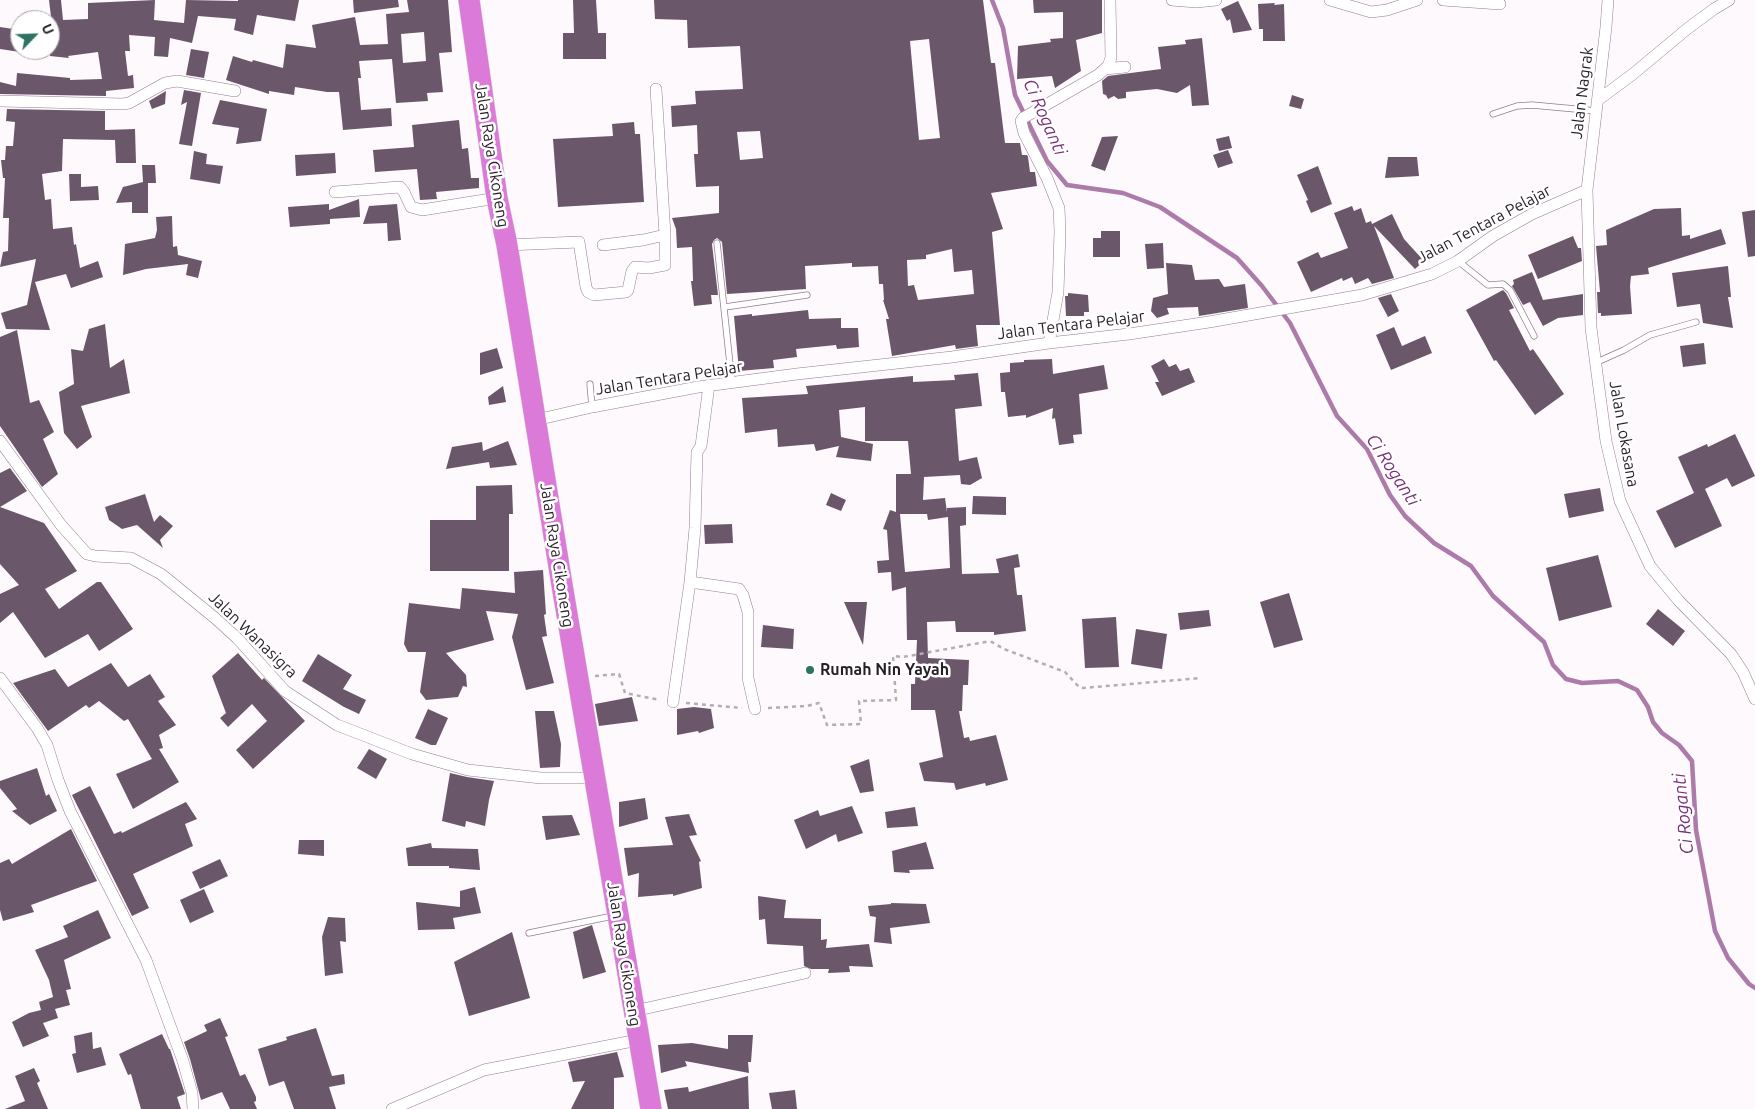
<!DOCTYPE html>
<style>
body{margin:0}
#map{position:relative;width:1755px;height:1109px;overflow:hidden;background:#fef9fd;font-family:Ubuntu,sans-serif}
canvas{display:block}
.north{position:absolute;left:10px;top:10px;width:50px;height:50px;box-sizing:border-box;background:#fff;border:1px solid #a9a5a9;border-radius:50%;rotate:66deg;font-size:14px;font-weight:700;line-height:20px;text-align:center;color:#271f27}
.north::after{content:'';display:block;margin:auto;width:18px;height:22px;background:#2e7264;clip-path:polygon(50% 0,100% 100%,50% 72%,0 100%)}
</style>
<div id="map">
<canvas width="1755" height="1109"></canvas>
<div class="north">U</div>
</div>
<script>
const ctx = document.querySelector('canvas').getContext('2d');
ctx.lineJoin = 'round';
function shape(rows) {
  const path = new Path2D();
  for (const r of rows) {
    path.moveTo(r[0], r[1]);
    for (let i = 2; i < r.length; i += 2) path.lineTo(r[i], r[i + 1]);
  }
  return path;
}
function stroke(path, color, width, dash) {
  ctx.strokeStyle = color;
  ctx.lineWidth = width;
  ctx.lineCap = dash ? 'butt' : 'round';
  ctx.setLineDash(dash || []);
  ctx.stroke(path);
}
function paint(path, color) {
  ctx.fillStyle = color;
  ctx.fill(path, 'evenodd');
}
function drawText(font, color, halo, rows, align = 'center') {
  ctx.font = font + ' Ubuntu,sans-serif';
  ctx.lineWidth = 5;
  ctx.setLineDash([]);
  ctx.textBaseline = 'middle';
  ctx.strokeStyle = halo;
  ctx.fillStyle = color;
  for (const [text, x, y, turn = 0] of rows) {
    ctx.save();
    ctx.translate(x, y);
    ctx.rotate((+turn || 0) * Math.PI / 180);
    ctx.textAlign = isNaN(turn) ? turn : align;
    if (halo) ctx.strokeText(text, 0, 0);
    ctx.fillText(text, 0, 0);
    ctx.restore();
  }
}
stroke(shape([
 [992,0,1003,28,1015,95,1047,161,1067,185,1123,193,1160,207,1237,258,1262,286,1290,323,1337,416,1367,449,1390,495,1405,516,1434,543,1471,566,1493,596,1544,642,1553,665,1566,679,1582,683,1618,681,1637,690,1648,707,1653,722,1662,733,1679,745,1692,761,1696,830,1715,931,1728,958,1749,984,1755,988]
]), '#ac7baa', 4.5);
paint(shape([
 [49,0,61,0,63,20,88,19,88,3,155,0,154,20,184,23,186,0,238,1,238,0,299,0,295,21,257,15,253,35,234,30,236,19,198,16,192,43,170,38,168,57,154,56,155,37,129,35,130,51,125,51,128,76,133,75,134,88,106,91,106,96,0,94,0,82,16,86,17,73,70,78,70,80,102,79,98,52,68,56,69,58,50,56,51,17],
 [353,0,398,0,399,7,354,13],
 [407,0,448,0,452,52,439,53,443,92,427,93,428,101,396,103,392,59,359,61,361,78,358,78,361,110,391,108,392,126,343,130,339,92,327,92,295,87,294,95,269,91,269,94,226,80,233,56,252,62,253,60,283,68,286,44,316,48,312,25,355,17,360,45,388,44,386,14,409,12],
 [424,32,426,61,403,63,401,34],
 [573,0,596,0,598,33,606,33,606,59,563,59,563,33,574,33],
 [654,0,983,0,991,63,995,63,1005,143,1020,143,1022,155,1027,155,1028,157,1030,172,1035,172,1037,186,991,193,1003,229,992,232,1000,325,976,325,978,346,956,349,955,345,892,356,886,319,889,319,883,300,884,300,883,284,879,284,878,266,852,267,852,263,805,266,806,289,727,294,722,242,717,238,714,240,712,244,718,295,711,295,712,304,694,306,691,281,693,281,692,247,677,248,676,229,672,218,719,213,719,186,696,187,694,154,698,154,697,125,672,127,671,106,696,104,695,91,743,89,740,46,688,48,687,20,655,19],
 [929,39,940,138,919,140,910,41],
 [760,131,763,158,740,160,737,132],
 [952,249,954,272,972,270,974,294,918,300,914,285,908,286,907,260,926,259,926,255],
 [1033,0,1102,0,1102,33,1076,40,1081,71,1055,88,1052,76,1017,79,1018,46,1051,42,1050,39,1063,38,1063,12,1034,13],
 [1238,1,1252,30,1233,33,1230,19,1227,21,1221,9],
 [1275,3,1274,5,1284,4,1285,41,1263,41,1263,29,1259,29,1258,4],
 [0,27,20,30,20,52,0,49],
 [1202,38,1209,105,1192,106,1190,85,1177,93,1157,89,1126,92,1126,98,1118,99,1114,96,1108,99,1106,95,1103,94,1102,81,1108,76,1161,69,1158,47,1186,44,1185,40],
 [191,49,209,52,204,78,186,75],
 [184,90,201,93,192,146,179,144,187,102,181,105],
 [166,91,165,104,152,109,149,101],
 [1292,95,1304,99,1301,109,1289,106],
 [220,100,267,109,261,141,236,144,239,128,212,124],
 [7,109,105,111,105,130,135,129,136,163,116,163,115,140,63,139,62,171,42,174,45,200,51,199,53,229,72,227,74,245,76,244,80,268,98,261,103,277,71,288,66,274,35,282,50,330,6,329,1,313,27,305,36,259,0,267,3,252,8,251,9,218,3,218,5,178,3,178,1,160,5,160,6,146,13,146,15,122,6,121],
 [459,120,462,149,468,148,471,178,479,178,479,188,436,192,437,199,420,200,417,169,375,172,373,150,414,147,412,125],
 [634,122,635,134,640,134,644,202,558,207,553,139,613,136,612,124],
 [1118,136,1105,171,1091,166,1102,137],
 [1229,136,1232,148,1219,151,1216,139],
 [1228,150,1233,163,1218,168,1213,155],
 [194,151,207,154,206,164,223,166,220,184,190,179],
 [335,153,336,173,296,176,295,155],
 [1388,157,1417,157,1419,176,1385,178],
 [142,165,155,165,156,183,148,183,148,213,132,213,132,202,116,203,123,187,143,182],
 [1318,166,1332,204,1311,213,1306,201,1308,200,1297,175],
 [69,174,81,174,81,187,98,186,99,200,70,201],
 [359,199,360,217,330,219,330,224,290,227,288,207,329,204,329,210],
 [397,204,401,240,388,241,387,223,363,224,369,206],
 [1352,206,1354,211,1361,208,1366,223,1371,221,1372,224,1392,214,1404,239,1424,261,1415,269,1374,226,1394,278,1372,284,1368,278,1355,284,1352,277,1343,281,1342,278,1311,292,1297,262,1318,252,1321,258,1348,248,1334,213],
 [1681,208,1682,236,1690,235,1690,239,1721,229,1726,244,1648,268,1649,274,1631,276,1630,286,1632,314,1601,316,1601,313,1598,313,1597,292,1600,292,1596,246,1607,245,1606,230,1654,209],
 [1755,210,1755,256,1748,257,1742,212],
 [172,216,173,247,177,246,178,255,202,261,198,278,186,275,188,264,146,269,123,275,125,244,155,238,157,230,156,217],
 [1101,231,1120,231,1120,257,1093,257,1093,238,1101,238],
 [1573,236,1578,248,1581,248,1582,261,1538,279,1528,255],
 [1163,243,1164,268,1147,269,1145,244],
 [1166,263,1192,265,1195,280,1219,279,1224,287,1245,284,1248,308,1199,316,1198,307,1167,308,1169,314,1157,318,1151,311,1153,298,1168,294],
 [1728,266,1731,297,1728,297,1733,328,1703,323,1700,304,1677,307,1672,273],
 [1532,272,1543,300,1583,294,1583,315,1558,318,1543,326,1530,302,1523,305,1512,286,1514,284,1513,280],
 [1503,290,1506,293,1514,308,1509,310,1530,351,1533,349,1564,394,1535,415,1496,360,1494,361,1466,310],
 [1068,293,1088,295,1089,312,1084,312,1084,316,1066,316,1065,296,1068,296],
 [1391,294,1399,311,1388,317,1378,298],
 [808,310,809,319,841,318,841,328,858,328,859,347,837,349,836,345,796,349,797,357,773,360,774,368,739,371,734,316,752,314,752,316],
 [105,324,110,368,124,359,130,393,81,406,92,437,77,449,64,433,59,392,74,384,71,349,83,351,89,329],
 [1394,327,1402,346,1425,336,1432,353,1391,370,1376,335],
 [17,330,30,403,39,400,54,432,43,439,58,474,42,487,0,426,0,337],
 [1704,343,1706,364,1683,367,1680,346],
 [497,348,503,368,480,375,480,353],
 [1052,359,1053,374,1104,365,1108,389,1079,394,1082,434,1073,435,1074,443,1059,445,1055,418,1052,419,1053,408,1026,418,1026,415,1008,417,1005,392,1001,392,1000,373,1010,372,1010,363,1024,362,1024,360],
 [1164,359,1169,367,1176,364,1180,371,1189,368,1195,382,1162,396,1155,382,1159,382,1151,366],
 [978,373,982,406,955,409,959,461,977,457,982,478,970,485,961,484,960,475,924,477,923,500,945,498,947,512,947,508,966,507,966,525,960,526,962,574,999,573,996,559,1018,554,1020,567,1014,568,1017,595,1022,595,1026,631,994,635,994,632,956,632,955,621,927,622,928,658,969,660,968,685,963,685,962,711,959,711,964,738,969,737,970,741,996,735,1008,780,986,786,985,783,956,790,954,783,924,781,919,763,943,757,935,710,911,710,911,684,915,684,917,640,907,640,906,587,892,591,891,572,878,573,877,561,889,560,887,530,883,529,890,510,896,512,896,474,911,474,908,441,865,441,865,407,839,410,841,437,873,444,871,461,836,457,839,446,816,451,814,444,778,447,777,429,745,433,742,398,808,394,806,386,913,376,913,382,955,380,954,375],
 [900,514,927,514,928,520,948,517,950,568,905,572],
 [503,386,506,402,489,405,488,397],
 [1735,434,1755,476,1732,487,1727,478,1705,489,1722,526,1675,548,1656,511,1694,493,1678,457,1707,444,1708,447],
 [508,441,517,465,490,468,489,462,446,469,452,447,482,442,483,451],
 [10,468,27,491,0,507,0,473],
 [512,485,513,514,509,514,509,571,430,571,430,520,476,520,476,486],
 [1600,488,1604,511,1569,518,1564,494],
 [831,493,846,500,841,511,826,505],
 [145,494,154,522,160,515,173,526,160,540,163,548,137,525,122,529,109,520,105,507],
 [973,496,1006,497,1006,515,972,514],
 [0,507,44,523,77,571,45,589,59,609,97,582,101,582,133,629,99,651,88,634,45,658,13,612,0,623,0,594,19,585,0,564],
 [732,524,733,543,705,544,704,525],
 [1598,555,1612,607,1559,621,1546,568],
 [543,570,546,614,544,615,547,636,542,637,554,683,526,690,512,637,518,614,486,611,494,640,446,653,466,675,467,687,463,686,458,697,426,700,420,692,426,652,408,652,404,644,409,603,460,609,462,588,515,593,514,572],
 [1289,593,1303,640,1274,648,1260,602],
 [844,602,867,602,863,645],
 [1658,609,1685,631,1673,646,1646,624],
 [1209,610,1211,626,1180,630,1178,613],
 [1116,617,1119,667,1085,668,1082,619],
 [763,625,794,629,793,649,761,647],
 [1136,629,1167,634,1162,669,1131,664],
 [238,653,262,680,264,678,305,721,253,769,236,750,267,721,252,704,228,727,220,718,226,713,212,676],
 [318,654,352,675,343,689,366,700,359,714,344,707,302,681],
 [111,663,128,687,150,674,165,697,158,701,176,725,159,735,163,748,159,749,179,782,133,809,116,774,152,759,128,719,124,721,99,701,89,708,86,705,48,731,13,683,55,669,68,687],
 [632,697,638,721,599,726,595,704],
 [694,707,711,709,714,728,699,733,698,731,677,735,677,709],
 [428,709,448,718,436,745,431,745,415,738],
 [535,711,554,711,561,744,560,767,540,768],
 [369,749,387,759,376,779,357,768],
 [869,759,874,791,860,793,850,766],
 [37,768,46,796,49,794,57,811,30,825,12,811,17,809,0,788,0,781],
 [450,773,467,777,494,781,489,800,485,826,466,821,465,827,442,821],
 [90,786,114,834,121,831,122,833,186,802,197,819,185,824,193,846,133,874,149,908,132,916,72,795],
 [645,798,648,819,619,827,619,802],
 [852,806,863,833,838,842,836,834,806,849,794,820,818,810,820,816],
 [915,807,918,826,887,828,885,812],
 [689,814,697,835,689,836,701,861,699,862,702,888,673,896,673,894,638,897,639,873,628,876,624,848,673,845,665,817],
 [572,815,580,835,546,840,542,816],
 [71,829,97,881,31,905,34,912,3,921,0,910,0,863,9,859,12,864],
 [299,840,324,840,324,856,298,854],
 [926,842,934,869,909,870,910,873,894,872,892,851],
 [431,843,432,848,478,849,480,870,449,868,449,866,408,866,406,848],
 [220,859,228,876,200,889,192,872],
 [475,887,481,913,453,918,455,929,418,930,416,902,460,907,460,891],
 [204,889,214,912,190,923,180,900],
 [758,896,786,900,784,918,821,919,821,940,827,939,826,948,869,944,873,967,849,966,850,972,828,973,829,969,811,969,804,966,803,946,767,944,765,919,759,920],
 [891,903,926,904,930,923,890,928,892,944,874,942,876,917,870,916,868,906,891,904],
 [98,910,111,938,64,960,71,989,66,990,70,1005,55,1009,58,1018,43,1023,49,1036,23,1047,12,1022,29,1013,41,1010,39,1002,53,997,49,980,35,950,68,937,63,926],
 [328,917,345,918,346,942,340,941,343,973,325,976,322,937],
 [592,925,606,972,583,979,573,932],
 [512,932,530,998,469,1016,454,962],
 [220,1018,228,1036,225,1037,240,1076,245,1074,256,1097,256,1101,254,1102,257,1109,230,1109,222,1092,201,1100,190,1059,184,1042,207,1031,204,1025],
 [316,1028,332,1076,344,1074,345,1084,329,1087,336,1109,294,1109,284,1081,269,1086,258,1049,287,1040,286,1037],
 [92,1032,93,1049,101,1047,106,1065,77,1073,72,1054,76,1053,74,1036],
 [162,1034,169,1049,170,1049,185,1094,177,1097,181,1109,141,1109,131,1074,128,1075,119,1054],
 [728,1035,753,1035,751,1062,748,1062,749,1073,685,1061,687,1066,661,1073,658,1045,692,1043,728,1049],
 [617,1052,624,1077,614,1078,614,1109,571,1109,585,1081,573,1082,568,1062],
 [34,1068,40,1081,37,1083,48,1109,5,1109,25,1101,15,1076],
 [748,1076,749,1109,668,1109,664,1090,688,1087,689,1092],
 [795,1090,797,1109,772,1109,769,1093]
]), '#6b576a');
const lane = shape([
 [1493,114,1517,106,1532,105,1597,111],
 [717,243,732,383],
 [1458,261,1488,285,1503,284,1510,290,1534,336],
 [725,307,807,295],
 [1595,363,1624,350,1650,335,1696,322],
 [590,384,592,407],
 [529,933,613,916]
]);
const street = shape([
 [1172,0,1196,2,1216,0],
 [1330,0,1371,12,1387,10,1417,0],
 [1443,0,1500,4],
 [1608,0,1606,27,1587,190,1591,328,1606,441,1620,501,1650,566,1679,601,1731,654,1743,672,1755,699],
 [1105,69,1125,67],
 [656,89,665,235],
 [1598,100,1633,74,1687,29,1714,9,1729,0],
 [0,101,123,104,129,103,165,83,177,81,235,91],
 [335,192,400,187,404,192,411,207,422,210,497,198],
 [507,245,579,242,586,287,588,292,594,295,626,292,628,290,632,271,635,267,649,268,665,265,665,235,643,240,603,245],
 [1049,343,1058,292,1060,231,1059,208,1047,178,1024,133,1021,121,1023,118,1098,75,1108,66,1111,58,1110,0],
 [536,420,592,407,698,387,797,374,952,357,1049,343,1129,334,1209,322,1362,295,1432,274,1458,261,1493,236,1532,214,1587,190],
 [0,441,61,525,87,554,95,556,131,558,161,574,215,618,237,638,285,691,337,725,412,754,468,770,541,778,595,778],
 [690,582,739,589,743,595,748,612,748,678,755,709],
 [0,678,37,728,47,745,58,780,70,811,146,960,183,1061,192,1093,193,1109],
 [673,702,690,582,695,528,697,452,701,446,709,385],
 [634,1011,805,973],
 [392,1109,484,1070,638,1040]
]);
const highway = shape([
 [469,0,497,198,507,245,562,585,651,1109]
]);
stroke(lane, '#937d91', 7);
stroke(street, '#937d91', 12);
stroke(highway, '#d8d7d8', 22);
stroke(shape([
 [595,676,619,674,625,693,660,700],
 [686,703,742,708],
 [768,708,807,706,819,703,827,725,861,724,859,701,896,700,893,656,903,657,985,642,992,642,1004,649,1065,672,1079,687,1083,688,1201,678]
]), '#b4aeb4', 2.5, [4, 4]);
stroke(lane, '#fff', 5.5);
stroke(street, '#fff', 11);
stroke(highway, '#db7ad9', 21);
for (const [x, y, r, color] of [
 [810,670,5,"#2e7264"]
]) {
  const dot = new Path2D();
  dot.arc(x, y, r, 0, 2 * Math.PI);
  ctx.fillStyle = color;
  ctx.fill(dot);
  stroke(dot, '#fff', 2);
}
drawText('16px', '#271f27', '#fff', [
 ["Jalan Nagrak",1582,93,-83],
 ["Jalan Raya Cikoneng",492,155,81],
 ["Jalan Tentara Pelajar",1484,224,-28],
 ["Jalan Tentara Pelajar",1071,325,-7],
 ["Jalan Tentara Pelajar",669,378,-9],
 ["Jalan Lokasana",1624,434,80],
 ["Jalan Raya Cikoneng",557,555,81],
 ["Jalan Wanasigra",253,635,44],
 ["Jalan Raya Cikoneng",624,954,81]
]);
drawText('bold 16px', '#271f27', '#fff', [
 ["Rumah Nin Yayah",820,670]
], 'left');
drawText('italic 18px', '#7b2f7a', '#fff', [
 ["Ci Roganti",1045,117,66],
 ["Ci Roganti",1393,470,57],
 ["Ci Roganti",1683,814,-96]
]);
</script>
